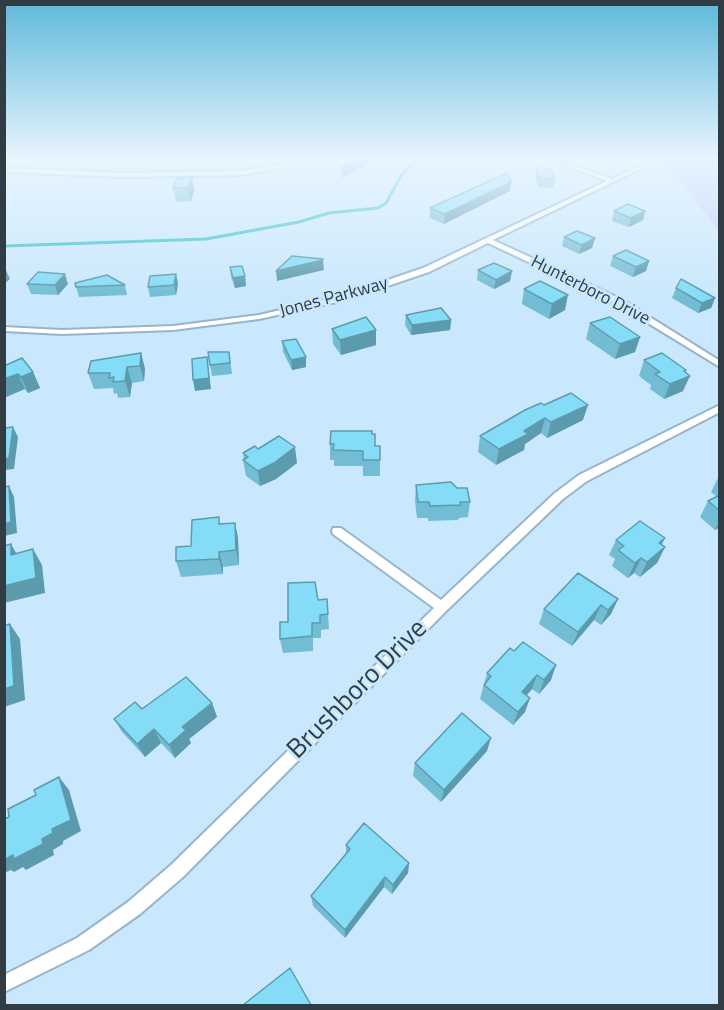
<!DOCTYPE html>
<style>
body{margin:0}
#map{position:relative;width:724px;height:1010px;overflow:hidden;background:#cae8fd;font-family:"Titillium Web",sans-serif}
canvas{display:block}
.frame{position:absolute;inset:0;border:6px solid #313d45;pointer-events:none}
</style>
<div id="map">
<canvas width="724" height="1010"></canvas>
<div class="frame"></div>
</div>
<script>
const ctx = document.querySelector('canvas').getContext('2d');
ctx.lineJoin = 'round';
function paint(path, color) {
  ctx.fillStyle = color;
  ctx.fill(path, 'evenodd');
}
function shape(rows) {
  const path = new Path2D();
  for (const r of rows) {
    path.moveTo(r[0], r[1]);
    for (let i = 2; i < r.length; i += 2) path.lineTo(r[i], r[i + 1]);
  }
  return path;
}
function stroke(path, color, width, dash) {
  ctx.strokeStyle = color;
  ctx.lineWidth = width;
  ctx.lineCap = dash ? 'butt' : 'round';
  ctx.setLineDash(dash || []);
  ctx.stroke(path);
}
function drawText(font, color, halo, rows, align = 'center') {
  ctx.font = font + ' "Titillium Web",sans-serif';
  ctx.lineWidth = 6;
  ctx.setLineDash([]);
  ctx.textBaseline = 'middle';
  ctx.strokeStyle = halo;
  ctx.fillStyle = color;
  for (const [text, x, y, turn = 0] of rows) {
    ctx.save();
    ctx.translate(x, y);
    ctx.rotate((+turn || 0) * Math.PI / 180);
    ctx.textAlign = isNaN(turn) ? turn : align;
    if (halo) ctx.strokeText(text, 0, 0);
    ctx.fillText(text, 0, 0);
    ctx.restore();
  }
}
paint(shape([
 [662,158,719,158,719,231]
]), '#c5cdfd');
stroke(shape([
 [4,246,206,239,299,222,329,213,378,208,386,203,401,176,417,158]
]), '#2fbfc6', 3);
const minor = shape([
 [301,158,308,158,276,169,240,175,125,177,4,172,4,168,125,173,240,171,275,165,301,158],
 [548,158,554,158,612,179,637,167,642,168,493,240,621,299,720,361,720,367,615,303,488,243,429,272,346,300,259,319,173,330,62,334,4,331,4,327,62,330,173,326,259,315,341,296,423,268,607,181,548,159,548,158],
 [720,405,720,412,587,481,563,499,446,611,183,877,140,914,89,950,4,992,4,975,77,938,128,902,171,865,434,608,333,534,332,531,333,528,341,528,441,600,555,493,579,475,720,405]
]);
stroke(minor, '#98b4c8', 4);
paint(minor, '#fff');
paint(shape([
 [536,168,555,179,553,188,538,187,535,176],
 [192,177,194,191,191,201,176,202,173,188],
 [511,182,510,191,444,224,430,218,430,208],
 [614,211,645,211,643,220,629,227,612,221],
 [564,237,595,238,592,248,579,254,562,246],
 [613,256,649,261,646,271,633,277,610,266],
 [230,267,245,276,246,286,235,288,231,277],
 [478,270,512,271,510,281,494,289,477,280],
 [176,274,178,284,176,295,150,297,148,287],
 [27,284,68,284,58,295,31,294],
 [125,285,127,295,79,297,76,287],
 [676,288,715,298,711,308,698,313,672,298],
 [524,289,565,310,549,319,522,304],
 [406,315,451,320,450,330,411,335,405,325],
 [590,323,640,337,635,352,615,359,586,339],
 [332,329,376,330,376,345,341,355,333,344],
 [282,341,306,357,306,367,292,370,283,352],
 [229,352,232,374,212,376,210,365],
 [141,353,145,369,144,381,132,383,130,397,118,398,117,393,114,394,113,388,94,389,88,373],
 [644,360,686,370,683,391,664,399,650,389,651,385,639,376],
 [4,366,33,372,40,388,28,393],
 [544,405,583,420,547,438,541,433,525,444,524,450,496,465,478,452,480,436],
 [372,434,375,446,380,446,380,476,363,476,363,466,334,466,334,460,330,460,330,444],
 [258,449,297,463,276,479,260,486,246,476,243,460,244,459,243,453],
 [719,476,720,476,720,527,715,530,700,517,708,501,717,497,711,492],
 [416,485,470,502,468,517,459,518,458,520,428,521,428,518,417,518,415,501],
 [235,523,238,538,239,565,223,567,223,574,181,577,176,561,191,546,220,524],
 [616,540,662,545,665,547,657,563,640,577,634,573,628,578,612,566,615,559,609,555],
 [327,599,329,629,321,630,321,638,313,638,313,651,283,653,280,639,288,622,318,600],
 [618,599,611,614,601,625,594,620,572,646,539,624,544,609],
 [510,648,551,680,539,694,532,689,526,696,525,712,513,725,480,699,487,673],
 [212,703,217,717,189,739,191,743,175,758,161,743,145,757,122,732,114,719,142,709],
 [487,751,441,802,413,776,415,763],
 [346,845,409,863,408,873,392,894,384,887,345,938,313,906,311,896,346,853]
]), '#72bdd4');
paint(shape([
 [364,158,378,158,376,160,342,178,341,169],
 [192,177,194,191,191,201,188,188],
 [511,182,510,191,444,224,445,214],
 [645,211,643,220,629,227,631,218],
 [595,238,592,248,579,254,582,245],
 [323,260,324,270,277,281,276,271],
 [649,261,646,271,633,277,636,267],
 [6,270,10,279,4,284,4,271],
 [512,271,510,281,494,289,496,280],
 [65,274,68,284,58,295,55,285],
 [176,274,178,284,176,295,174,285],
 [245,276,246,286,235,288,233,278],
 [568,295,565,310,549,319,552,304],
 [715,298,711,308,698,313,702,303],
 [451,320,450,330,411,335,412,325],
 [376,330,376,345,341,355,340,340],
 [640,337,635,352,615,359,620,344],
 [141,353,145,369,144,381,140,366],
 [207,357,211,389,195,391,193,380],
 [306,357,306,367,292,370,291,360],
 [127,367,132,383,130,397,125,381],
 [686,370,683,378,690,376,683,391,664,399,670,384,684,371],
 [33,372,40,388,28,393,21,377],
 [18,374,25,389,4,398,4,379],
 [588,405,583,420,547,438,551,422],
 [545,418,541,433,525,444,524,450,496,465,499,449,524,431],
 [13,427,18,437,14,469,4,470,4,459],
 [295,447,297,463,276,479,260,486,258,471],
 [9,486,14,497,17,533,4,536,4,524],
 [720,521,720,527,715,530],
 [235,523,238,538,239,565,236,550],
 [665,538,657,554,665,547,657,563,640,577,647,562,659,543],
 [11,544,20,560,11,555],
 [33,549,42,565,45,593,4,603,4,586],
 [219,552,223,567,223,574,219,559],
 [641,558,634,573,628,578,635,563],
 [618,599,611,614,601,625,608,610],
 [601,605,594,620,572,646,578,632],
 [10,624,20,639,25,700,4,707,4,689],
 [556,665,551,680,539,694,544,680],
 [537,675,532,689,517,706,522,692],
 [530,698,525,712,513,725,518,712],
 [212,703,217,717,189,739,191,743,175,758,169,745,182,727],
 [154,729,161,743,145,757,137,744],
 [491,738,487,751,441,802,444,790],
 [59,777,69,790,81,831,63,841,63,844,53,850,54,855,26,870,23,867,14,872,11,870,4,873,4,860,42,839,52,829],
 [409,863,408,873,392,894,393,885],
 [385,877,384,887,345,938,345,930]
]), '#5c9aad');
const building = shape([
 [351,158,364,158,341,169,351,158],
 [536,168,551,168,555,179,539,178,536,168],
 [507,173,511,182,445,214,430,208,507,173],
 [192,177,188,188,173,188,177,178,192,177],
 [628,204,645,211,631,218,614,211,628,204],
 [577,231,595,238,582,245,564,237,577,231],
 [626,250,649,261,636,267,613,256,626,250],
 [292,256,323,259,323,260,276,271,292,256],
 [494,263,512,271,496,280,478,270,494,263],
 [242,266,245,276,233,278,230,267,242,266],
 [38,272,65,274,55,285,27,284,38,272],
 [176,274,174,285,148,287,150,276,176,274],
 [107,275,125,285,76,287,75,283,107,275],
 [681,279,715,298,702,303,676,288,681,279],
 [540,281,568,295,552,304,524,289,540,281],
 [441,308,451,320,412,325,406,315,441,308],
 [366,317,376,330,340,340,332,329,366,317],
 [610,317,640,337,620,344,590,323,610,317],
 [296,339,306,357,291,360,282,341,296,339],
 [208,352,229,352,230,363,210,365,208,352],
 [141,353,140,366,127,367,125,381,113,382,114,377,109,378,110,373,88,373,91,361,141,353],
 [662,353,686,370,684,371,690,376,670,384,655,374,660,372,644,360,662,353],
 [207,357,209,378,193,380,192,359,207,357],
 [22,358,33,372,21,377,18,374,4,379,4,366,22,358],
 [571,393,588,405,551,422,545,418,524,431,528,434,499,449,480,436,525,410,541,403,544,405,571,393],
 [13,427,9,458,4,459,4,428,13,427],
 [331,431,372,431,372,434,375,434,375,446,380,446,380,460,363,460,363,451,333,450,334,444,330,444,331,431],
 [279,436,295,447,274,463,258,471,243,460,248,457,243,453,255,446,258,449,279,436],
 [451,482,457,488,467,488,470,502,460,502,461,505,430,506,429,502,418,502,416,485,451,482],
 [9,486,11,522,4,524,4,487,9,486],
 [720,495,720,511,708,501,720,495],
 [219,517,219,524,235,523,236,550,219,552,219,559,176,561,176,547,191,546,192,520,219,517],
 [640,521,665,538,659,543,665,547,647,562,641,558,635,563,618,550,624,546,616,540,640,521],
 [11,544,11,555,33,549,36,578,4,586,4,546,11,544],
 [578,573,618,599,608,610,601,605,578,632,544,609,578,573],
 [315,582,318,600,327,599,328,614,320,615,320,623,312,623,312,636,280,639,280,622,288,622,288,583,315,582],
 [10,624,14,686,4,689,4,626,10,624],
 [523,642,556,665,544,680,537,675,522,692,530,698,518,712,484,685,491,676,487,673,510,648,514,651,523,642],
 [186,677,212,703,182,727,186,730,169,745,154,729,137,744,114,719,135,702,142,709,186,677],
 [462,713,491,738,444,790,415,763,462,713],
 [59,777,71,820,52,829,53,833,42,839,43,844,14,859,13,855,4,860,4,819,9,817,8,809,36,795,34,790,59,777],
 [364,823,409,863,393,885,385,877,345,930,311,896,350,849,346,845,364,823],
 [290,968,311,1005,243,1005,290,968]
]);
paint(building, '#84dcf7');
stroke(building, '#5c9aad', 1.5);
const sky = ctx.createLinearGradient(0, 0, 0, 299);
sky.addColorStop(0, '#5eb8da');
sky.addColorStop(0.53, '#e7f5fe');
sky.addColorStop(1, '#e7f5fe00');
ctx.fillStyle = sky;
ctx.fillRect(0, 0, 724, 299);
drawText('18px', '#313d45', '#cae8fd', [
 ["Hunterboro Drive",590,291,27],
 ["Jones Parkway",334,298,-15]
]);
drawText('27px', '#313d45', '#cae8fd', [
 ["Brushboro Drive",358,690,-45]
]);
</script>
